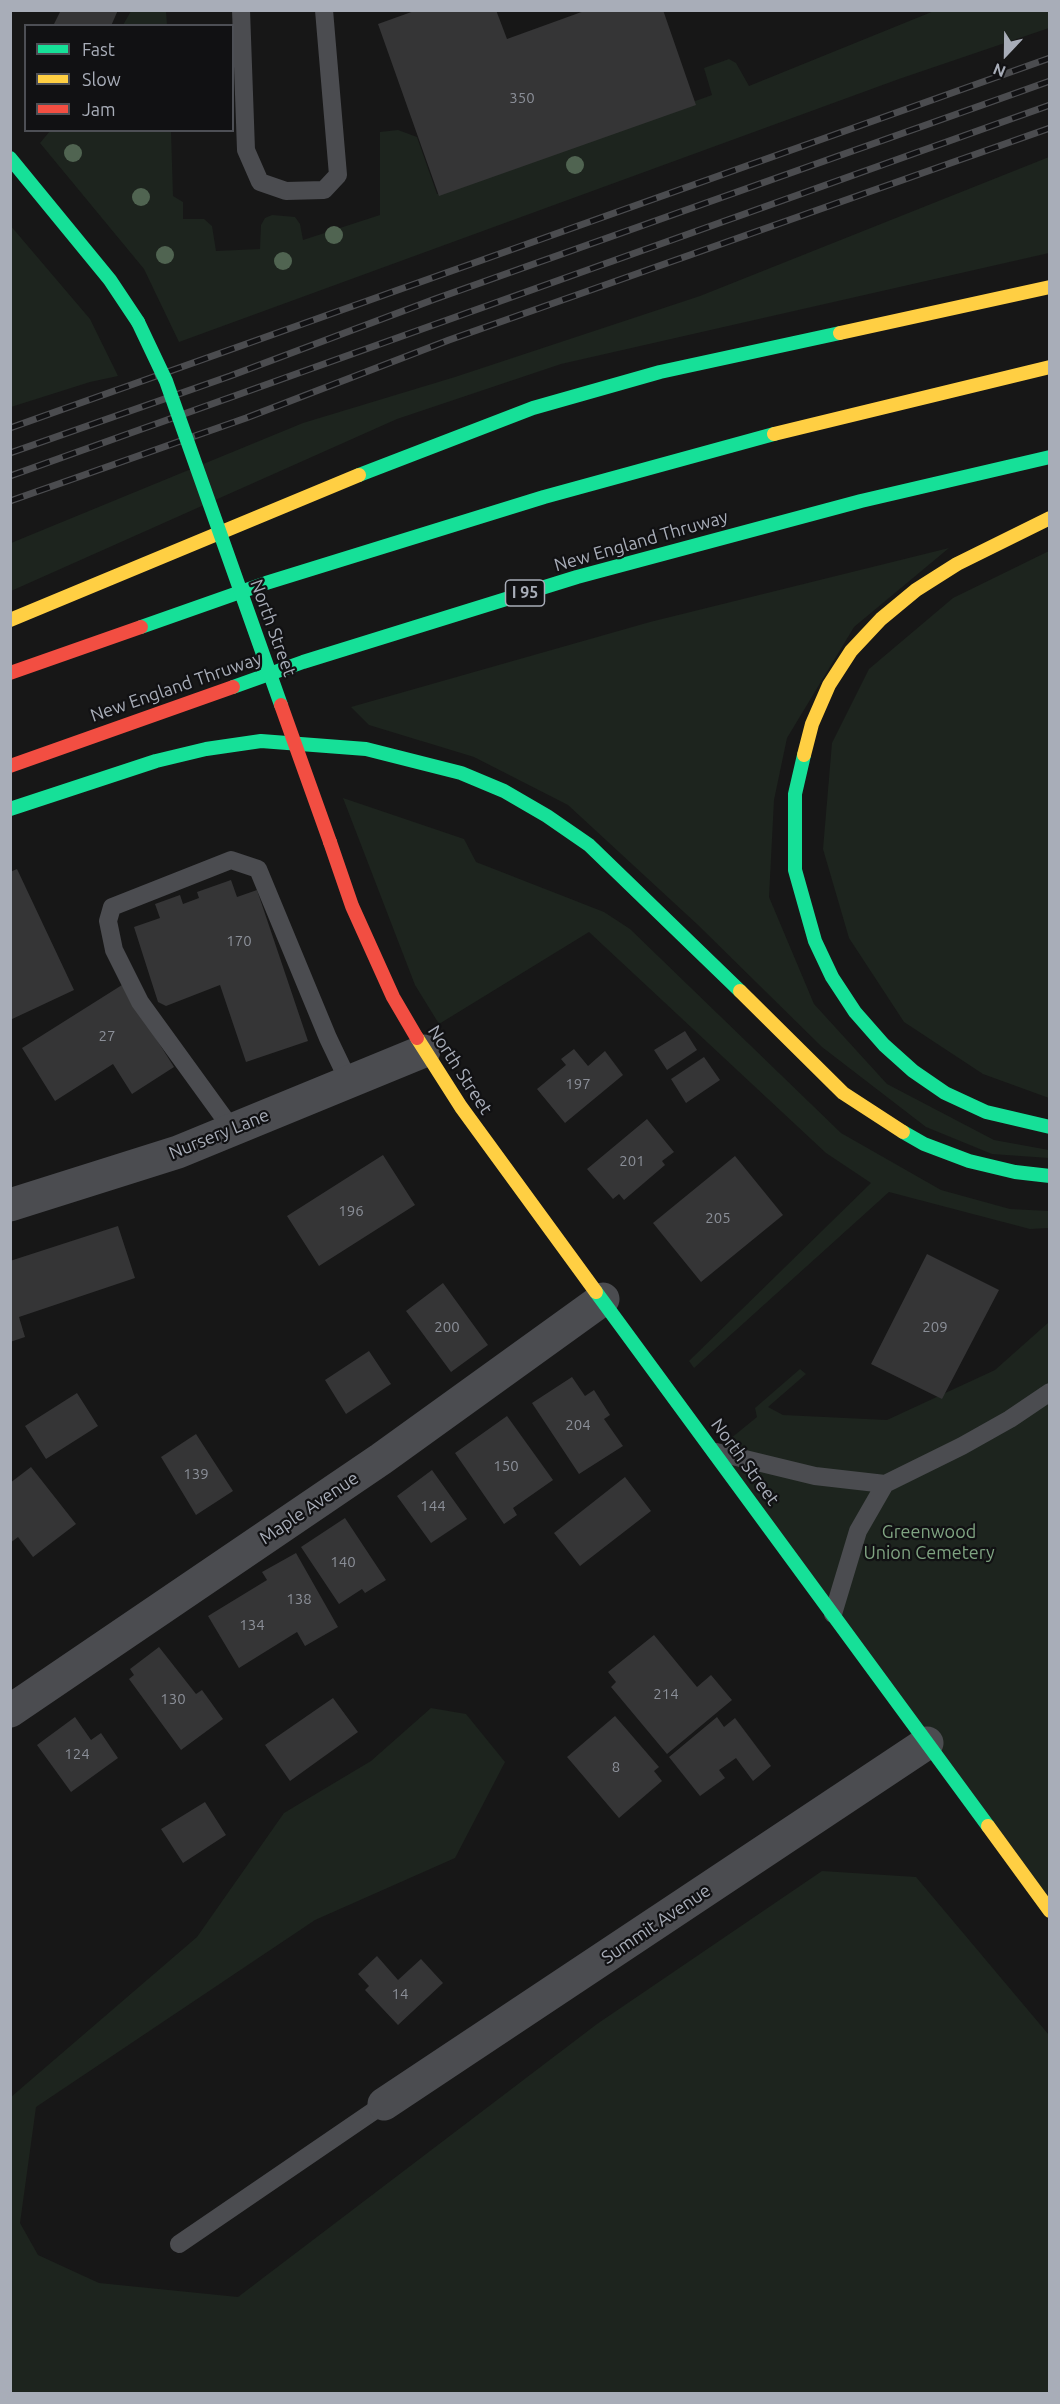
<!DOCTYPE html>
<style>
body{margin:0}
#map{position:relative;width:1060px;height:2404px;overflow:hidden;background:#171717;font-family:Ubuntu,sans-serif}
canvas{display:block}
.frame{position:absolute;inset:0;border:12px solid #a8adb8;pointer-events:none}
.legend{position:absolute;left:24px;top:24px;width:210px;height:108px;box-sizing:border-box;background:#111113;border:2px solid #4d4f55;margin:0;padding:8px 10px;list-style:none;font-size:18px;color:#a8adb8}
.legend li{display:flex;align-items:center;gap:12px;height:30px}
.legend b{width:30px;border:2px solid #4d4f55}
.north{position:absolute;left:976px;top:24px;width:60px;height:60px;-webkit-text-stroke:4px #111113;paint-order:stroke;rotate:202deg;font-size:16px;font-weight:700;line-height:24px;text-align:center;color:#a8adb8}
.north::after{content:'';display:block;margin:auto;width:21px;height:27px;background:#a8adb8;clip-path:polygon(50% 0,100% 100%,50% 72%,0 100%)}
</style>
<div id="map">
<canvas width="1060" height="2404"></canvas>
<div class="frame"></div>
<ul class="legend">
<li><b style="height:8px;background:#16e098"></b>Fast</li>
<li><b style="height:8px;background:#ffcf43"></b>Slow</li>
<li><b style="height:8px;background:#f24e42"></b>Jam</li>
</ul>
<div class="north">N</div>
</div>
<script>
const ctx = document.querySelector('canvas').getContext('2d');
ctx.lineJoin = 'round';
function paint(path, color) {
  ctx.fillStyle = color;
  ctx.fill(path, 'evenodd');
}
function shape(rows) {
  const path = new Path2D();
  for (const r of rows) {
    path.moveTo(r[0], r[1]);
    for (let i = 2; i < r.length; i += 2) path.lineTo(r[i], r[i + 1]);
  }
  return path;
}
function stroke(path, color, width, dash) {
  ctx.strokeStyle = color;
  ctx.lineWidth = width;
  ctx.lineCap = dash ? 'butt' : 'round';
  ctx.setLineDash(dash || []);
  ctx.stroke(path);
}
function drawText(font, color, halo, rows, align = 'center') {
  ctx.font = font + ' Ubuntu,sans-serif';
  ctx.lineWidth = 4.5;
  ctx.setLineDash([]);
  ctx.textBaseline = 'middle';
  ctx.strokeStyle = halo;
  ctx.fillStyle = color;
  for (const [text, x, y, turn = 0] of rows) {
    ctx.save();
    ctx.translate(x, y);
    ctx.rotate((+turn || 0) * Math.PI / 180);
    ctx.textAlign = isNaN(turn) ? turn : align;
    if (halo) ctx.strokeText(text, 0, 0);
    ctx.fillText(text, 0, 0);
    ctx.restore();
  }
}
paint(shape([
 [131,11,166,11,167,25,123,25],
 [934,11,1049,11,1049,28,899,79,179,342,144,269,40,143,50,131,171,131,173,196,183,202,183,219,204,219,212,226,216,251,260,249,261,225,265,218,272,215,295,217,300,224,303,240,380,215,380,132,398,130,417,137,437,194,712,95,704,68,729,59,736,63,749,86],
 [1049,157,1049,253,561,364,397,419,11,591,11,543,303,423,455,377,700,296],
 [10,225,90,319,118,376,90,382,11,407],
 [949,548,854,627,787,738,774,800,769,897,814,1004,887,1084,994,1140,1049,1150,1049,1158,992,1154,926,1127,822,1047,698,925,568,805,474,757,369,725,351,707,650,622],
 [1049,551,1049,1098,983,1074,904,1022,849,938,823,849,832,743,869,669,953,598],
 [343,798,464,839,476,862,604,912,630,929,841,1133,941,1190,1010,1209,1049,1211,1049,1228,1030,1229,889,1192,694,1368,689,1361,871,1183,826,1153,589,932,439,1024,415,985],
 [1049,1322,1049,1912,714,1452,757,1417,755,1408,800,1369,806,1374,768,1407,783,1415,887,1420,995,1370],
 [431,1708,466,1714,505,1762,455,1858,315,1920,36,2107,20,2223,38,2255,99,2283,238,2297,597,2024,822,1871,916,1877,1049,2035,1049,2393,11,2393,11,2097,197,1937,284,1813,371,1761]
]), '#1d241e');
paint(shape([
 [61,10,118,10,111,26,53,26],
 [417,10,496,10,507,39,587,10,663,10,696,105,439,196,378,24],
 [17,869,74,990,10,1020,10,872],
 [231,880,237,897,257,890,308,1041,246,1062,220,985,166,1006,158,1002,134,927,160,918,155,904,180,895,183,904,199,898,197,892],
 [122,985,174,1067,132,1094,113,1064,55,1101,22,1048],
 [685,1031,697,1050,667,1070,654,1050],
 [574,1049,588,1066,605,1051,623,1075,565,1123,537,1089,566,1065,561,1059],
 [704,1057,720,1080,686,1103,671,1079],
 [647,1119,674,1152,662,1161,665,1165,624,1200,619,1194,613,1199,587,1169],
 [383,1155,415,1205,319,1266,287,1216],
 [735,1156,783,1215,701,1282,653,1223],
 [118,1226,135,1278,19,1317,25,1337,10,1342,10,1261],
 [927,1254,999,1290,942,1399,871,1364],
 [443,1283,488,1345,451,1372,406,1311],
 [369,1351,391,1384,346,1414,325,1380],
 [572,1377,585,1396,594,1390,610,1415,604,1419,623,1446,579,1474,532,1403],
 [77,1393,98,1426,46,1459,25,1426],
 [507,1416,553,1480,513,1508,517,1515,504,1524,455,1453],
 [196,1434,233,1491,196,1515,161,1457],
 [31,1467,76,1524,33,1557,18,1537,10,1543,10,1483],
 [432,1470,467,1519,431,1543,397,1496],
 [625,1477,651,1511,580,1566,554,1533],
 [345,1518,386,1580,365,1593,362,1589,339,1604,301,1547],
 [296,1553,338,1627,305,1646,297,1632,239,1668,208,1616,267,1580,262,1572],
 [654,1635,697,1687,711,1675,732,1700,667,1754,611,1687,616,1682,608,1672],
 [159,1647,196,1694,202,1690,223,1719,181,1750,129,1679,134,1675,130,1669],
 [333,1698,358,1732,290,1781,265,1745],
 [615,1716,659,1767,654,1771,662,1781,619,1818,567,1757],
 [75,1717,91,1740,101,1733,118,1758,71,1792,37,1745],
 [717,1717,724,1727,735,1718,771,1766,753,1781,736,1758,719,1770,725,1778,700,1796,669,1757],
 [205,1802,226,1835,183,1863,161,1829],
 [377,1956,398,1980,421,1959,443,1983,398,2025,365,1990,369,1986,358,1974]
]), '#353536');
stroke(shape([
 [241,10,246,150,260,182,286,191,324,190,338,175,324,10],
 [232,1129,140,1002,114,950,108,921,112,907,231,860,258,869,328,1038,349,1082],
 [716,1452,815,1476,885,1484,858,1531,833,1614],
 [885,1484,962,1446,1010,1419,1050,1392],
 [179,2244,384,2104]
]), '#4b4c50', 18);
stroke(shape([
 [10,1205,178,1152,424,1051],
 [10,1711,381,1459,603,1299],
 [384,2104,927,1743]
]), '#4b4c50', 33);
stroke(shape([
 [10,158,110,280,138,322],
 [359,475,533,408,660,372,840,333],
 [141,627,266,583,544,497,774,434],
 [233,687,303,662,577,577,861,501,1050,457],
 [804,755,795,794,795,870,815,941,832,977,855,1012,884,1045,913,1071,945,1093,986,1112,1050,1127],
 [10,809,156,761,206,749,261,741,366,749,461,773,504,791,547,816,589,845,740,991],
 [903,1132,924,1144,969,1161,1015,1172,1050,1176],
 [596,1292,988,1826]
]), '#16e098', 14);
stroke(shape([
 [840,333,1050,287],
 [774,434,1050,367],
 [10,620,359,475],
 [804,755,812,724,829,685,851,651,881,619,916,590,957,564,1050,518],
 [740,991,843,1093,903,1132],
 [417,1038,461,1107,596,1292],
 [988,1826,1050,1911]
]), '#ffcf43', 14);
stroke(shape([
 [10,673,141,627],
 [10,766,233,687],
 [330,842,352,906,393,997,417,1038]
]), '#f24e42', 14);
const rail = shape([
 [10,428,1050,58],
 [10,453,230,376,435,299,1050,81],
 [10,476,1050,105],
 [10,501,246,418,449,340,1050,128]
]);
stroke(rail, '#4b4c4f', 7);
stroke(rail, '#111113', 4.5, [14]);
stroke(shape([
 [138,322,166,381,281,705]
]), '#16e098', 14);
stroke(shape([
 [281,705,330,842]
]), '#f24e42', 14);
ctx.fillStyle = '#506451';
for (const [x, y] of [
 [73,153],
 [575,165],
 [141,197],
 [334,235],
 [165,255],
 [283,261]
]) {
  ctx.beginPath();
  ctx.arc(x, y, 9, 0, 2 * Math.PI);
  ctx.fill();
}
drawText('15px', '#8b8f98', null, [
 ["350",522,98],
 ["170",239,941],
 ["27",107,1036],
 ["197",578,1084],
 ["201",632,1161],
 ["196",351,1211],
 ["205",718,1218],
 ["200",447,1327],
 ["209",935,1327],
 ["204",578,1425],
 ["150",506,1466],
 ["139",196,1474],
 ["144",433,1506],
 ["140",343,1562],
 ["138",299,1599],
 ["134",252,1625],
 ["214",666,1694],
 ["130",173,1699],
 ["124",77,1754],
 ["8",616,1767],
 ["14",400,1994]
]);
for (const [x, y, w] of [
 [525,593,39]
]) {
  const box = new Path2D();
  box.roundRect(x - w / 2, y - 13, w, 26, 4.5);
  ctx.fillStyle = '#111113';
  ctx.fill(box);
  stroke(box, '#a8adb8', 1.5);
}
drawText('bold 16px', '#a8adb8', null, [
 ["I 95",525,593]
]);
drawText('18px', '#a8adb8', '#111113', [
 ["New England Thruway",641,541,-16],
 ["North Street",273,628,70],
 ["New England Thruway",176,687,-19],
 ["North Street",460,1070,57],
 ["Nursery Lane",219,1134,-22],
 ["North Street",745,1462,54],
 ["Maple Avenue",309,1508,-34],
 ["Summit Avenue",656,1924,-34]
]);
drawText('18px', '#7fa381', '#111113', [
 ["Greenwood",929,1532],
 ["Union Cemetery",929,1553]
]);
</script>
